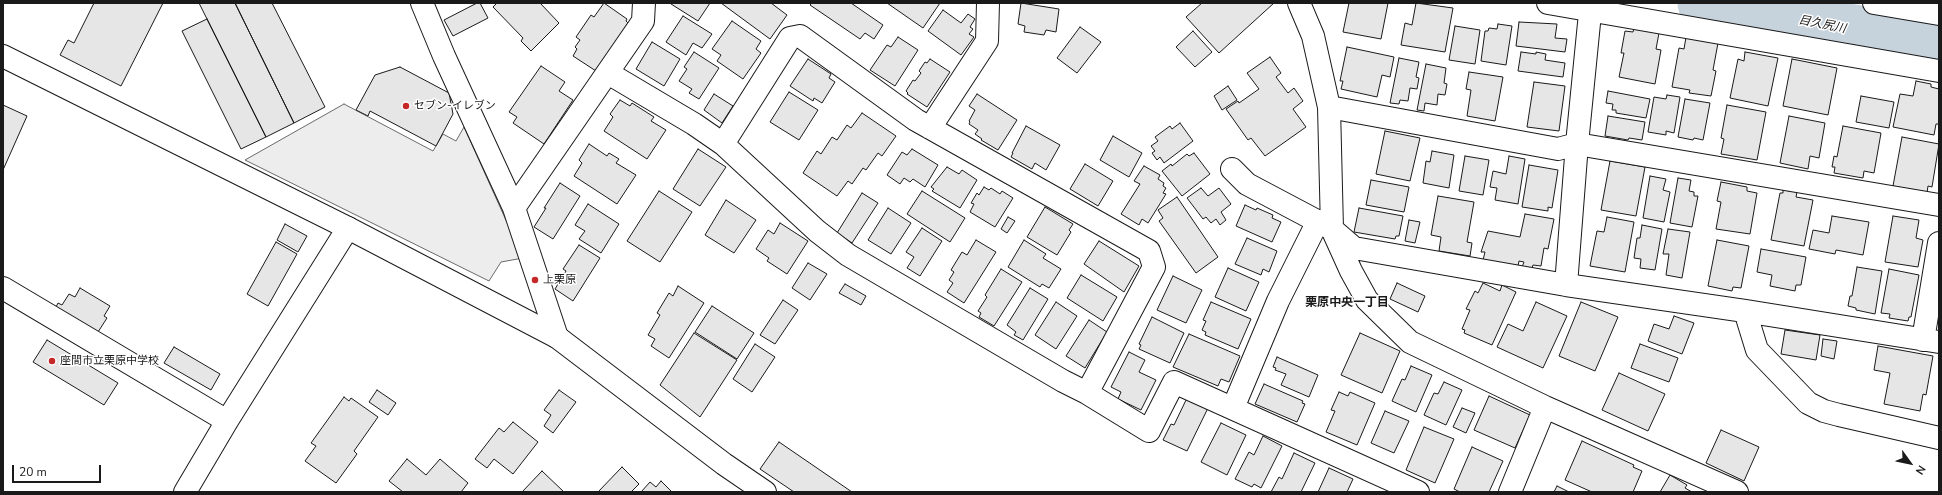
<!DOCTYPE html>
<meta charset="utf-8">
<style>
body{margin:0}
#map{position:relative;width:1942px;height:495px;overflow:hidden;background:#fff;font-family:"Nunito Sans",sans-serif}
canvas{display:block}
.frame{position:absolute;inset:0;border:4px solid #1a1a1a;pointer-events:none}
.north{position:absolute;left:1890px;top:443px;width:40px;height:40px;-webkit-text-stroke:3px #fff;paint-order:stroke;rotate:123deg;font-size:11px;font-weight:700;line-height:16px;text-align:center;color:#1a1a1a}
.north::after{content:'';display:block;margin:auto;width:14px;height:18px;background:#1a1a1a;clip-path:polygon(50% 0,100% 100%,50% 72%,0 100%)}
.scale{position:absolute;left:12px;top:465px;width:89px;height:18px;box-sizing:border-box;border:2px solid #1a1a1a;border-top:0;padding-left:5px;font-size:12px;line-height:14px;white-space:nowrap;color:#1a1a1a;-webkit-text-stroke:3px #fff;paint-order:stroke}
</style>
<div id="map">
<canvas width="1942" height="495"></canvas>
<div class="frame"></div>
<div class="north">N</div>
<div class="scale">20 m</div>
</div>
<script>
const ctx = document.querySelector('canvas').getContext('2d');
ctx.lineJoin = 'round';
function paint(path, color) {
  ctx.fillStyle = color;
  ctx.fill(path, 'evenodd');
}
function shape(rows) {
  const path = new Path2D();
  for (const r of rows) {
    path.moveTo(r[0], r[1]);
    for (let i = 2; i < r.length; i += 2) path.lineTo(r[i], r[i + 1]);
  }
  return path;
}
function stroke(path, color, width, dash) {
  ctx.strokeStyle = color;
  ctx.lineWidth = width;
  ctx.lineCap = dash ? 'butt' : 'round';
  ctx.setLineDash(dash || []);
  ctx.stroke(path);
}
function drawText(font, color, halo, rows, align = 'center') {
  ctx.font = font + ' "Nunito Sans","Noto Sans JP",sans-serif';
  ctx.lineWidth = 3;
  ctx.setLineDash([]);
  ctx.textBaseline = 'middle';
  ctx.strokeStyle = halo;
  ctx.fillStyle = color;
  for (const [text, x, y, turn = 0] of rows) {
    ctx.save();
    ctx.translate(x, y);
    ctx.rotate((+turn || 0) * Math.PI / 180);
    ctx.textAlign = isNaN(turn) ? turn : align;
    if (halo) ctx.strokeText(text, 0, 0);
    ctx.fillText(text, 0, 0);
    ctx.restore();
  }
}
const parking = shape([
 [344,104,433,151,443,134,456,141,464,127,523,258,501,262,489,281,245,160,344,104]
]);
paint(parking, '#ededed');
stroke(parking, '#6a6a6a', 1);
stroke(shape([
 [1704,3,1939,47]
]), '#c6d2dc', 53);
const building = shape([
 [94,3,163,3,121,86,60,55,68,40,74,43,94,3],
 [199,3,235,3,294,123,266,137,199,3],
 [235,3,272,3,325,107,294,123,235,3],
 [477,3,480,3,488,18,453,36,444,20,477,3],
 [497,3,540,3,559,23,531,51,521,41,523,38,493,7,497,3],
 [604,3,627,19,626,21,628,23,596,71,573,56,577,49,575,47,580,40,576,37,591,15,594,17,604,3],
 [672,3,710,3,698,21,671,4,672,3],
 [721,3,771,3,787,15,770,39,721,3],
 [812,3,851,3,883,25,874,39,865,33,860,39,810,5,812,3],
 [887,3,940,3,923,28,887,3],
 [1021,3,1059,9,1056,32,1046,30,1044,35,1024,32,1025,26,1018,24,1021,3],
 [1202,3,1274,3,1219,53,1186,17,1202,3],
 [1349,3,1388,3,1381,39,1343,32,1349,3],
 [1416,3,1453,8,1445,52,1401,45,1405,23,1412,25,1416,3],
 [943,10,961,23,968,14,975,19,970,27,973,29,969,34,974,37,961,55,928,31,943,10],
 [683,16,712,34,702,48,693,43,686,55,666,42,683,16],
 [207,19,266,137,241,149,182,31,207,19],
 [732,21,761,41,756,49,761,53,743,79,717,61,721,55,712,49,732,21],
 [1519,22,1557,24,1555,38,1567,39,1565,52,1516,46,1519,22],
 [1498,24,1512,26,1506,65,1481,61,1485,31,1488,31,1489,28,1497,29,1498,24],
 [1455,26,1480,30,1475,64,1449,60,1455,26],
 [1080,27,1101,42,1077,73,1057,58,1080,27],
 [1634,28,1659,33,1656,49,1661,50,1655,84,1619,77,1624,53,1621,53,1625,31,1633,32,1634,28],
 [1193,31,1212,52,1195,67,1176,47,1193,31],
 [898,37,918,50,895,86,870,70,887,45,891,47,898,37],
 [1686,37,1718,43,1713,70,1716,71,1711,96,1689,93,1690,90,1672,87,1679,48,1684,49,1686,37],
 [652,42,680,59,664,86,636,69,652,42],
 [1347,47,1394,57,1390,77,1382,75,1377,97,1341,89,1343,81,1340,81,1347,47],
 [694,52,719,68,699,99,689,93,692,89,679,81,687,69,684,67,694,52],
 [1521,52,1536,54,1536,52,1546,54,1545,60,1565,63,1563,77,1518,71,1521,52],
 [1745,52,1778,58,1768,106,1730,98,1738,59,1744,61,1745,52],
 [1270,57,1281,73,1276,77,1288,93,1294,88,1303,101,1293,109,1306,127,1265,156,1251,138,1248,140,1226,109,1238,101,1239,103,1259,89,1247,73,1270,57],
 [1399,58,1419,62,1416,77,1419,78,1417,89,1410,88,1408,101,1400,100,1399,104,1390,103,1399,58],
 [808,59,831,74,829,78,835,82,822,103,814,98,813,101,790,86,808,59],
 [930,59,950,72,927,107,907,94,908,93,906,91,913,80,915,81,921,73,919,71,925,62,927,63,930,59],
 [1792,59,1837,68,1828,115,1783,106,1792,59],
 [1426,64,1446,68,1444,83,1447,84,1445,95,1438,94,1437,105,1425,103,1424,111,1417,110,1426,64],
 [541,66,565,82,559,91,573,100,544,144,513,123,517,117,509,112,541,66],
 [400,67,449,93,453,114,436,146,370,111,368,116,356,110,375,75,400,67],
 [1469,72,1503,77,1495,121,1467,116,1471,90,1466,89,1469,72],
 [1916,81,1931,84,1931,87,1939,89,1939,124,1936,124,1934,135,1893,127,1900,94,1913,96,1916,81],
 [1534,82,1565,86,1559,131,1527,127,1534,82],
 [1228,86,1237,100,1222,110,1214,96,1228,86],
 [1608,91,1650,99,1646,118,1616,113,1616,110,1612,110,1613,104,1606,103,1608,91],
 [789,92,818,110,799,140,770,122,789,92],
 [714,94,733,106,722,123,704,110,714,94],
 [977,94,1017,120,998,150,981,140,982,139,975,134,978,130,969,124,970,122,969,121,975,110,969,106,977,94],
 [1667,95,1680,97,1674,133,1666,131,1666,135,1648,132,1654,97,1666,99,1667,95],
 [1861,96,1894,102,1889,128,1856,122,1861,96],
 [1685,99,1710,103,1703,140,1694,138,1693,140,1678,137,1685,99],
 [620,100,630,106,632,103,654,117,651,121,666,130,647,159,604,131,613,117,610,114,620,100],
 [3,105,27,116,3,170,3,105],
 [1727,105,1766,112,1757,160,1721,154,1724,139,1721,138,1727,105],
 [862,113,896,136,882,156,878,153,866,170,863,168,852,184,848,181,837,196,803,173,817,151,821,154,832,137,837,140,847,125,851,128,862,113],
 [1608,116,1645,122,1642,140,1629,138,1628,140,1605,136,1608,116],
 [1789,116,1825,123,1819,158,1810,156,1808,169,1780,163,1789,116],
 [1180,123,1193,141,1164,163,1160,157,1157,160,1152,153,1155,151,1151,146,1158,141,1155,137,1170,126,1172,129,1180,123],
 [1026,126,1060,145,1046,170,1035,163,1032,169,1011,157,1013,153,1012,153,1026,126],
 [1843,126,1881,133,1874,173,1864,171,1863,178,1834,173,1835,167,1832,167,1834,156,1837,157,1843,126],
 [1385,131,1420,138,1410,181,1376,174,1385,131],
 [1113,136,1142,153,1129,177,1100,160,1113,136],
 [1902,137,1939,144,1932,187,1928,186,1927,193,1893,186,1902,137],
 [589,144,607,156,609,153,619,159,616,163,636,175,617,204,574,176,582,163,579,160,589,144],
 [698,149,726,167,700,206,673,189,698,149],
 [912,149,938,165,925,187,913,179,910,182,904,178,900,184,887,175,902,152,907,155,912,149],
 [1432,151,1454,155,1449,188,1423,183,1426,161,1430,162,1432,151],
 [1194,153,1210,174,1182,196,1162,171,1171,164,1172,166,1187,154,1189,156,1194,153],
 [1465,156,1489,160,1483,195,1459,191,1465,156],
 [1509,156,1525,159,1518,204,1495,200,1497,188,1490,187,1493,171,1506,174,1509,156],
 [1610,161,1645,167,1636,216,1601,210,1610,161],
 [1085,164,1113,181,1098,206,1070,189,1085,164],
 [1529,165,1558,170,1552,208,1548,207,1548,211,1522,207,1529,165],
 [1144,166,1160,175,1158,179,1164,183,1163,186,1166,188,1163,193,1166,194,1148,223,1142,219,1139,225,1121,214,1140,184,1134,181,1144,166],
 [947,167,959,174,962,170,977,180,960,208,932,191,934,189,931,187,947,167],
 [1650,176,1666,179,1663,190,1670,192,1664,222,1643,218,1650,176],
 [1678,178,1691,180,1689,191,1694,192,1694,196,1698,196,1692,227,1670,223,1678,178],
 [1371,180,1409,187,1404,212,1366,205,1371,180],
 [1721,182,1747,187,1747,191,1757,193,1750,234,1716,229,1721,202,1717,201,1721,182],
 [560,183,580,196,553,239,534,227,546,208,544,208,560,183],
 [984,187,989,190,991,188,1000,194,1002,191,1013,198,995,227,970,212,974,204,971,203,977,193,979,195,984,187],
 [1201,188,1208,196,1219,188,1231,204,1221,212,1226,220,1220,225,1216,219,1211,223,1206,217,1203,219,1187,198,1201,188],
 [1783,190,1797,192,1796,197,1813,200,1804,246,1771,240,1780,193,1783,193,1783,190],
 [659,191,692,212,660,262,627,241,659,191],
 [922,191,965,218,950,242,907,214,922,191],
 [862,193,878,203,852,243,837,233,862,193],
 [1438,196,1474,202,1467,242,1472,243,1470,256,1439,251,1441,237,1431,235,1438,196],
 [1177,197,1218,257,1196,273,1159,221,1163,218,1158,210,1177,197],
 [726,200,756,220,734,253,705,235,726,200],
 [588,204,619,224,601,253,579,239,585,231,575,225,588,204],
 [1245,205,1256,210,1257,208,1273,215,1272,218,1281,222,1272,242,1236,226,1245,205],
 [1045,207,1073,224,1069,230,1071,232,1057,255,1027,237,1045,207],
 [888,208,911,223,891,254,868,240,888,208],
 [1359,208,1403,216,1399,236,1396,236,1395,239,1354,232,1359,208],
 [1525,214,1554,219,1548,249,1544,248,1541,266,1533,265,1532,268,1522,267,1524,262,1519,261,1518,266,1483,260,1485,252,1481,252,1488,231,1520,237,1525,214],
 [1832,216,1869,222,1863,255,1836,250,1835,254,1809,249,1813,230,1829,233,1832,216],
 [1893,216,1919,220,1916,238,1923,240,1918,267,1885,262,1893,216],
 [1008,217,1015,221,1007,233,1001,229,1008,217],
 [1607,217,1634,222,1625,272,1590,266,1597,231,1604,232,1607,217],
 [1409,220,1420,222,1415,243,1405,241,1409,220],
 [780,223,808,241,787,274,767,261,769,258,756,249,768,230,774,234,780,223],
 [285,224,307,236,298,252,277,240,285,224],
 [1642,225,1662,229,1655,270,1640,268,1641,259,1634,258,1637,238,1640,238,1642,225],
 [922,228,942,241,920,276,907,268,914,257,906,252,922,228],
 [1668,229,1690,232,1682,278,1666,275,1669,254,1663,254,1668,229],
 [1247,238,1277,251,1269,272,1263,269,1261,275,1235,264,1247,238],
 [976,240,996,252,964,303,947,292,953,283,949,280,954,272,951,270,962,252,967,255,976,240],
 [1024,240,1046,254,1043,258,1061,269,1049,288,1042,284,1040,287,1008,267,1024,240],
 [1717,240,1749,246,1741,288,1733,287,1732,291,1708,286,1717,240],
 [1099,241,1139,266,1124,292,1084,264,1099,241],
 [276,242,297,254,268,306,247,294,276,242],
 [579,245,600,258,573,301,555,289,566,271,563,269,579,245],
 [1761,249,1806,257,1801,285,1796,285,1795,291,1770,286,1772,275,1757,272,1761,249],
 [808,263,827,274,810,300,792,288,808,263],
 [1857,267,1882,271,1875,314,1856,310,1856,308,1848,306,1850,296,1852,296,1857,267],
 [1228,268,1259,282,1246,311,1215,297,1228,268],
 [1001,269,1022,282,994,326,979,317,981,313,978,311,987,297,985,295,1001,269],
 [1889,269,1919,275,1911,317,1909,317,1908,321,1889,318,1890,314,1881,313,1889,269],
 [1081,275,1117,297,1103,321,1067,298,1081,275],
 [1173,276,1202,290,1186,323,1157,310,1173,276],
 [1397,283,1425,296,1418,312,1390,299,1397,283],
 [1483,283,1500,291,1502,285,1516,292,1492,345,1464,333,1465,330,1462,329,1470,310,1466,309,1475,291,1478,293,1483,283],
 [845,284,866,296,861,305,839,293,845,284],
 [678,286,704,303,669,358,651,346,655,339,648,335,660,315,657,313,669,293,673,296,678,286],
 [80,288,110,306,104,316,107,318,98,332,56,307,58,303,62,305,69,294,75,297,80,288],
 [1030,288,1048,299,1023,340,1014,335,1016,332,1007,325,1030,288],
 [783,300,798,310,775,344,760,335,783,300],
 [1056,302,1077,316,1056,349,1035,335,1056,302],
 [1211,302,1251,319,1238,349,1205,335,1206,332,1202,330,1206,321,1203,320,1211,302],
 [1536,302,1567,316,1543,368,1497,347,1508,324,1523,331,1536,302],
 [1581,302,1618,317,1595,371,1559,356,1581,302],
 [712,306,754,333,737,359,695,332,712,306],
 [1674,316,1694,323,1682,354,1648,341,1654,324,1669,329,1674,316],
 [1152,317,1184,333,1170,363,1139,349,1141,345,1139,344,1152,317],
 [1089,320,1107,332,1085,368,1066,356,1089,320],
 [1785,330,1820,335,1816,360,1781,354,1785,330],
 [694,333,737,360,700,417,660,385,694,333],
 [1360,333,1400,351,1382,393,1341,375,1360,333],
 [1189,334,1240,356,1229,382,1221,379,1218,386,1173,367,1189,334],
 [1823,339,1837,341,1834,359,1821,356,1823,339],
 [47,340,118,383,104,405,33,362,47,340],
 [755,344,775,357,752,392,733,379,755,344],
 [1640,344,1678,358,1669,382,1631,368,1640,344],
 [1878,346,1933,356,1926,395,1923,394,1920,411,1884,404,1890,373,1874,370,1878,346],
 [174,347,220,374,211,390,164,363,174,347],
 [1129,352,1145,360,1139,372,1156,380,1141,410,1118,399,1121,392,1111,387,1129,352],
 [1277,357,1318,375,1309,397,1281,385,1286,374,1275,370,1276,368,1273,367,1277,357],
 [1411,366,1432,375,1416,412,1392,401,1402,379,1405,380,1411,366],
 [1619,373,1665,394,1648,431,1602,410,1619,373],
 [1444,382,1462,390,1446,425,1424,415,1434,393,1438,394,1444,382],
 [1264,384,1303,401,1302,403,1305,404,1297,422,1255,404,1264,384],
 [377,390,396,403,388,415,369,402,377,390],
 [559,390,576,402,553,433,544,426,551,415,544,410,559,390],
 [1339,392,1348,396,1350,392,1375,403,1357,445,1326,432,1335,411,1331,410,1339,392],
 [1489,396,1530,415,1515,448,1474,430,1489,396],
 [344,397,349,401,351,398,378,417,354,451,357,454,336,483,305,461,316,446,311,443,344,397],
 [1187,398,1208,408,1187,451,1163,440,1171,424,1174,425,1187,398],
 [1462,408,1475,413,1466,433,1453,427,1462,408],
 [1385,411,1409,421,1394,453,1371,443,1385,411],
 [513,422,538,442,513,474,494,459,487,468,475,459,499,428,504,432,513,422],
 [1221,423,1246,435,1227,475,1201,462,1221,423],
 [1424,427,1454,439,1435,483,1406,470,1424,427],
 [1721,430,1759,447,1744,481,1706,463,1721,430],
 [1263,436,1282,446,1261,488,1254,484,1252,487,1235,479,1249,452,1254,455,1263,436],
 [1582,441,1634,465,1633,467,1642,471,1633,492,1592,492,1565,480,1582,441],
 [779,442,852,492,794,492,760,469,779,442],
 [1472,447,1503,461,1489,492,1460,492,1454,489,1472,447],
 [1294,453,1315,463,1301,492,1271,492,1279,477,1282,479,1294,453],
 [407,459,426,475,440,459,468,483,461,492,403,492,389,481,407,459],
 [622,467,639,484,631,492,598,492,622,467],
 [1329,468,1353,479,1347,492,1318,492,1329,468],
 [542,471,564,492,522,492,542,471],
 [1670,475,1687,485,1685,488,1692,492,1660,492,1670,475],
 [661,481,672,492,641,492,650,482,656,487,661,481],
 [1557,486,1569,492,1554,492,1557,486]
]);
paint(building, '#e6e6e6');
stroke(building, '#1a1a1a', 1);
const street = shape([
 [422,3,444,56,514,208,557,337],
 [1299,3,1313,36,1329,107,1332,229,1351,271,1367,300,1410,342,1545,407,1737,492],
 [1548,3,1939,71],
 [1874,3,1939,14],
 [608,73,694,124,723,144,817,231,848,255,1063,381,1087,393,1149,431,1174,382,1418,492],
 [1329,107,1558,149,1577,144,1939,205],
 [930,128,987,41,988,3],
 [723,144,790,38,800,36,916,120,1149,251,1154,267,1087,393],
 [1232,169,1247,184,1332,229,1354,248,1566,285,1745,311,1939,342],
 [514,208,643,21,644,3],
 [1566,285,1577,144,1591,3],
 [3,288,227,421],
 [1745,311,1757,350,1808,403,1824,411,1839,415,1939,438],
 [1923,340,1939,243],
 [1233,408,1278,301,1318,221],
 [185,492,227,421,348,228],
 [1510,492,1545,407]
]);
const secondary = shape([
 [3,56,348,228,557,337,724,464,765,492]
]);
stroke(street, '#1a1a1a', 24);
stroke(secondary, '#1a1a1a', 24);
stroke(street, '#fff', 22);
stroke(secondary, '#fff', 22);
for (const [x, y, r, color] of [
 [406,106,4,"#c62828"],
 [535,280,4,"#c62828"],
 [52,361,4,"#c62828"]
]) {
  const dot = new Path2D();
  dot.arc(x, y, r, 0, 2 * Math.PI);
  ctx.fillStyle = color;
  ctx.fill(dot);
  stroke(dot, '#fff', 1.5);
}
drawText('11px', '#1a1a1a', '#fff', [
 ["セブン-イレブン",414,106],
 ["上栗原",543,280],
 ["座間市立栗原中学校",60,361]
], 'left');
drawText('italic 12px', '#1a1a1a', '#fff', [
 ["目久尻川",1822,25,11]
]);
drawText('bold 12px', '#1a1a1a', '#fff', [
 ["栗原中央一丁目",1347,303]
]);
</script>
